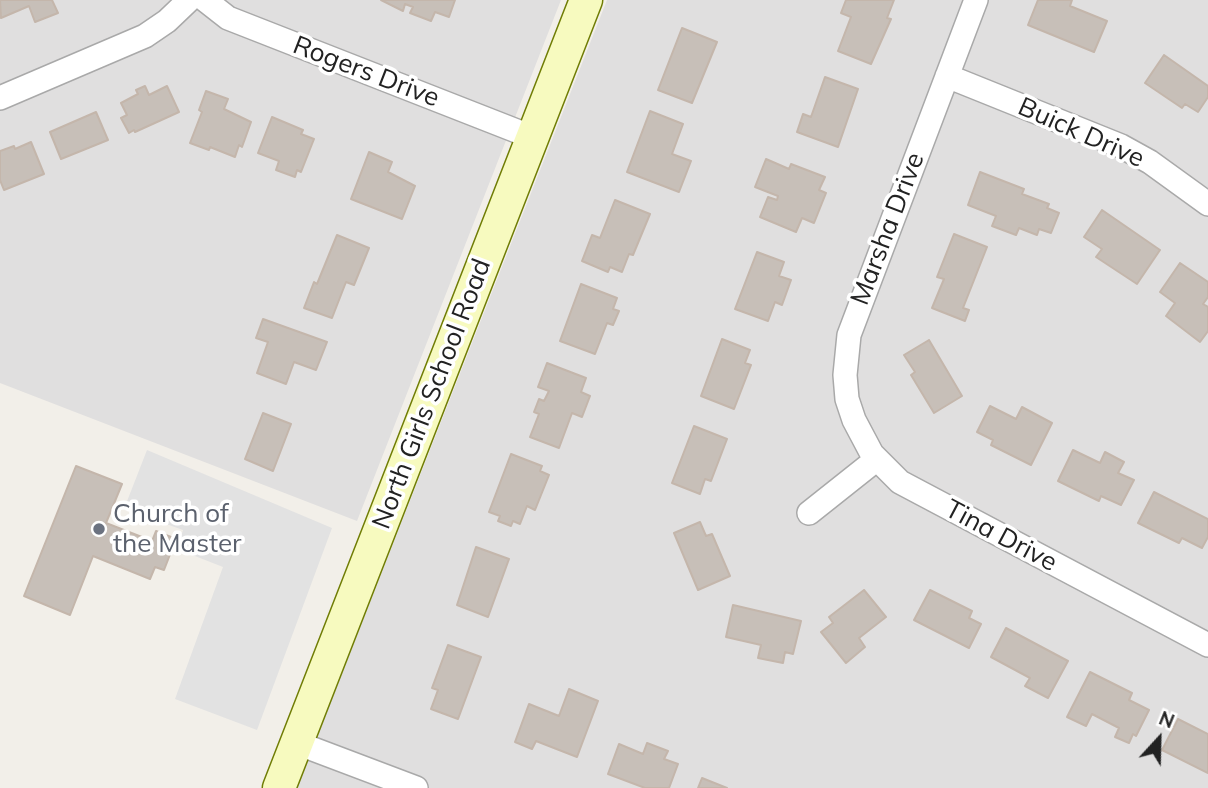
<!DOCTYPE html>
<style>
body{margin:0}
#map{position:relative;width:1208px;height:788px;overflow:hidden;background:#f2efe9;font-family:Mulish,sans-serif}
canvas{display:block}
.north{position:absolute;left:1124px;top:704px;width:70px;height:70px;-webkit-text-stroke:5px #fff;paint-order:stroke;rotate:22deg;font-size:19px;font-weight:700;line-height:28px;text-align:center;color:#222}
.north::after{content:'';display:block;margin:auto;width:24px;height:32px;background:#222;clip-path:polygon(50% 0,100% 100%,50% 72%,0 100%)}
</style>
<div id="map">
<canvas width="1208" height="788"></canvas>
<div class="north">N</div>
</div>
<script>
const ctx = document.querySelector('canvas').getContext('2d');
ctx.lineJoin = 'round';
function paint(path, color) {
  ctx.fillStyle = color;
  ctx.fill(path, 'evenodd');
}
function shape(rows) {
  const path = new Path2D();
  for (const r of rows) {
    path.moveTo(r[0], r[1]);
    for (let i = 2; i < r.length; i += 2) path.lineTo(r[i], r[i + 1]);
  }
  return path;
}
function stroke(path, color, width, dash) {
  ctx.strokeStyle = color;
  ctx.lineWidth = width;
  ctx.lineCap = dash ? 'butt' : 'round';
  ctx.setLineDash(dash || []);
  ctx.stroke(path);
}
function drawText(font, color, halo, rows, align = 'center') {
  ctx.font = font + ' Mulish,sans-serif';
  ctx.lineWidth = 7;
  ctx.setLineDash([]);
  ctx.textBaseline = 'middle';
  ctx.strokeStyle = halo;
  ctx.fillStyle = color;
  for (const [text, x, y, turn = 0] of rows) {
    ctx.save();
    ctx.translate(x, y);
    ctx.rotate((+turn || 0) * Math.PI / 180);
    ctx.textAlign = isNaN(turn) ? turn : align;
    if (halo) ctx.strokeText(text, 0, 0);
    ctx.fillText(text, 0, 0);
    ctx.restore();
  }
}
paint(shape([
 [0,0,561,0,357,521,0,383],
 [607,0,1208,0,1208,788,297,788]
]), '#e0dfdf');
paint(shape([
 [147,450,332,528,257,730,175,699,223,567,177,549,183,530,124,509]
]), '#e2e2e2');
const building = shape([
 [0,0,52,0,58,13,35,22,29,6,1,18,0,0],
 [381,0,455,0,449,17,435,12,431,21,410,13,413,7,405,4,403,11,381,0],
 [846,0,894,0,887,18,891,19,871,64,838,51,851,17,841,13,846,0],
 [1038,0,1072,0,1070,6,1107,21,1094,52,1028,25,1038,0],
 [682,28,717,42,692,103,658,90,682,28],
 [1164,55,1208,86,1208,97,1198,112,1185,104,1182,108,1145,83,1164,55],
 [825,77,858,89,838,147,797,132,803,114,811,117,825,77],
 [145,86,149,95,167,86,179,112,135,132,134,130,129,133,121,118,127,115,121,103,138,94,136,90,145,86],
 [206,91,228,99,224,109,251,122,242,147,239,145,235,157,210,147,209,150,190,143,202,112,199,110,206,91],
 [650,111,683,124,672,154,691,161,679,192,627,172,650,111],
 [96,112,108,140,61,159,50,132,96,112],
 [272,117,303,130,301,134,314,139,301,172,297,170,295,177,276,170,279,161,258,153,272,117],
 [31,142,44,174,4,190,0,180,0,151,14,146,15,149,31,142],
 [369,152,392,162,388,172,415,186,402,219,351,199,369,152],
 [766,159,789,169,791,164,825,177,819,190,826,193,814,223,802,218,796,232,760,217,768,197,777,200,778,196,755,187,766,159],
 [980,172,1024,189,1022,194,1049,204,1047,208,1059,213,1051,233,1039,229,1037,235,1019,228,1016,235,992,226,996,216,968,205,980,172],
 [615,200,650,214,633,255,629,254,622,272,610,267,608,272,582,261,592,235,600,238,615,200],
 [1102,210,1160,250,1137,284,1096,257,1102,249,1084,237,1102,210],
 [954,234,987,247,963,308,969,310,965,321,932,308,944,279,937,277,954,234],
 [337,235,369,248,354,285,346,282,332,318,304,308,314,282,317,284,337,235],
 [757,252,784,262,779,276,791,280,782,305,775,302,768,321,735,309,757,252],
 [1180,263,1208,282,1208,297,1203,304,1208,307,1208,331,1200,342,1166,316,1175,303,1160,292,1180,263],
 [581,284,617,298,613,309,619,311,613,325,607,323,595,354,560,341,581,284],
 [263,319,327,342,316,370,294,362,286,384,257,373,268,342,256,338,263,319],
 [722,339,750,350,745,363,751,365,734,409,701,396,722,339],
 [929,340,962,396,934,413,911,375,915,372,904,355,929,340],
 [547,363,586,378,581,392,590,396,582,417,572,413,559,448,530,437,539,414,534,412,539,399,544,401,549,391,538,387,547,363],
 [990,406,1016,419,1022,407,1052,423,1031,465,991,445,993,440,977,432,990,406],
 [263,413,291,424,273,471,245,459,263,413],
 [694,426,727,439,711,481,705,479,700,494,672,483,694,426],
 [1073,450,1100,463,1105,452,1124,462,1118,473,1134,480,1121,505,1101,496,1099,501,1058,481,1073,450],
 [511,454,542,466,540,471,549,475,535,510,527,506,520,524,513,521,511,526,498,521,500,516,489,512,511,454],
 [76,466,122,484,106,523,152,541,156,531,176,539,164,570,155,567,150,579,93,556,70,615,24,596,76,466],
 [1154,492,1208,519,1208,537,1202,548,1182,538,1179,543,1138,523,1154,492],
 [700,522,706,536,712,534,730,576,698,590,674,533,700,522],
 [476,547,509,559,488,617,457,605,476,547],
 [864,590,886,617,859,638,865,647,846,663,821,632,833,623,829,617,864,590],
 [930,590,972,611,969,618,981,624,969,648,914,620,930,590],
 [733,605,801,621,793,654,785,652,783,663,758,658,761,645,726,637,733,605],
 [1006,628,1068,661,1048,698,1025,686,1030,678,991,657,1006,628],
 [448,645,481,657,458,719,431,709,438,690,432,688,448,645],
 [1090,672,1132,693,1129,700,1149,710,1136,736,1133,734,1129,743,1115,737,1119,728,1092,714,1086,726,1067,717,1090,672],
 [569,689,598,701,577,757,536,741,532,749,515,742,529,704,559,716,569,689],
 [1178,719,1208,734,1208,773,1162,750,1178,719],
 [647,743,668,751,664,759,678,764,669,788,645,788,608,774,619,744,643,754,647,743],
 [702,778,727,788,698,788,702,778]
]);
paint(building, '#c7bfb8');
stroke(building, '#c4b6ab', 2);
const street = shape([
 [205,0,228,18,532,137],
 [976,0,849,335,845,375,847,399,854,420,872,454,900,482,1208,645],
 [947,76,1121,146,1150,162,1208,204],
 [0,98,145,36,167,21,189,0],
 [809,513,877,459],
 [297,743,416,788]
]);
const secondary = shape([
 [279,788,586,0]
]);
stroke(street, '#a9a9a9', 26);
stroke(secondary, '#707d05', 35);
stroke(street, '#fff', 23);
stroke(secondary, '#f7fabf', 32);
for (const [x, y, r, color] of [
 [99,529,7,"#6b7280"]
]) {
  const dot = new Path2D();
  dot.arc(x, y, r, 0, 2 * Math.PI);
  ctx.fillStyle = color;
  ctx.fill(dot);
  stroke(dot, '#fff', 2.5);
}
drawText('26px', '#222', '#fff', [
 ["Rogers Drive",366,72,21],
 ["Buick Drive",1081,133,24],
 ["Marsha Drive",888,229,-69],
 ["North Girls School Road",432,394,-69],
 ["Tina Drive",1001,536,28]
]);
drawText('26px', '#5b616d', '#fff', [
 ["Church of",113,514],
 ["the Master",113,544]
], 'left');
</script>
